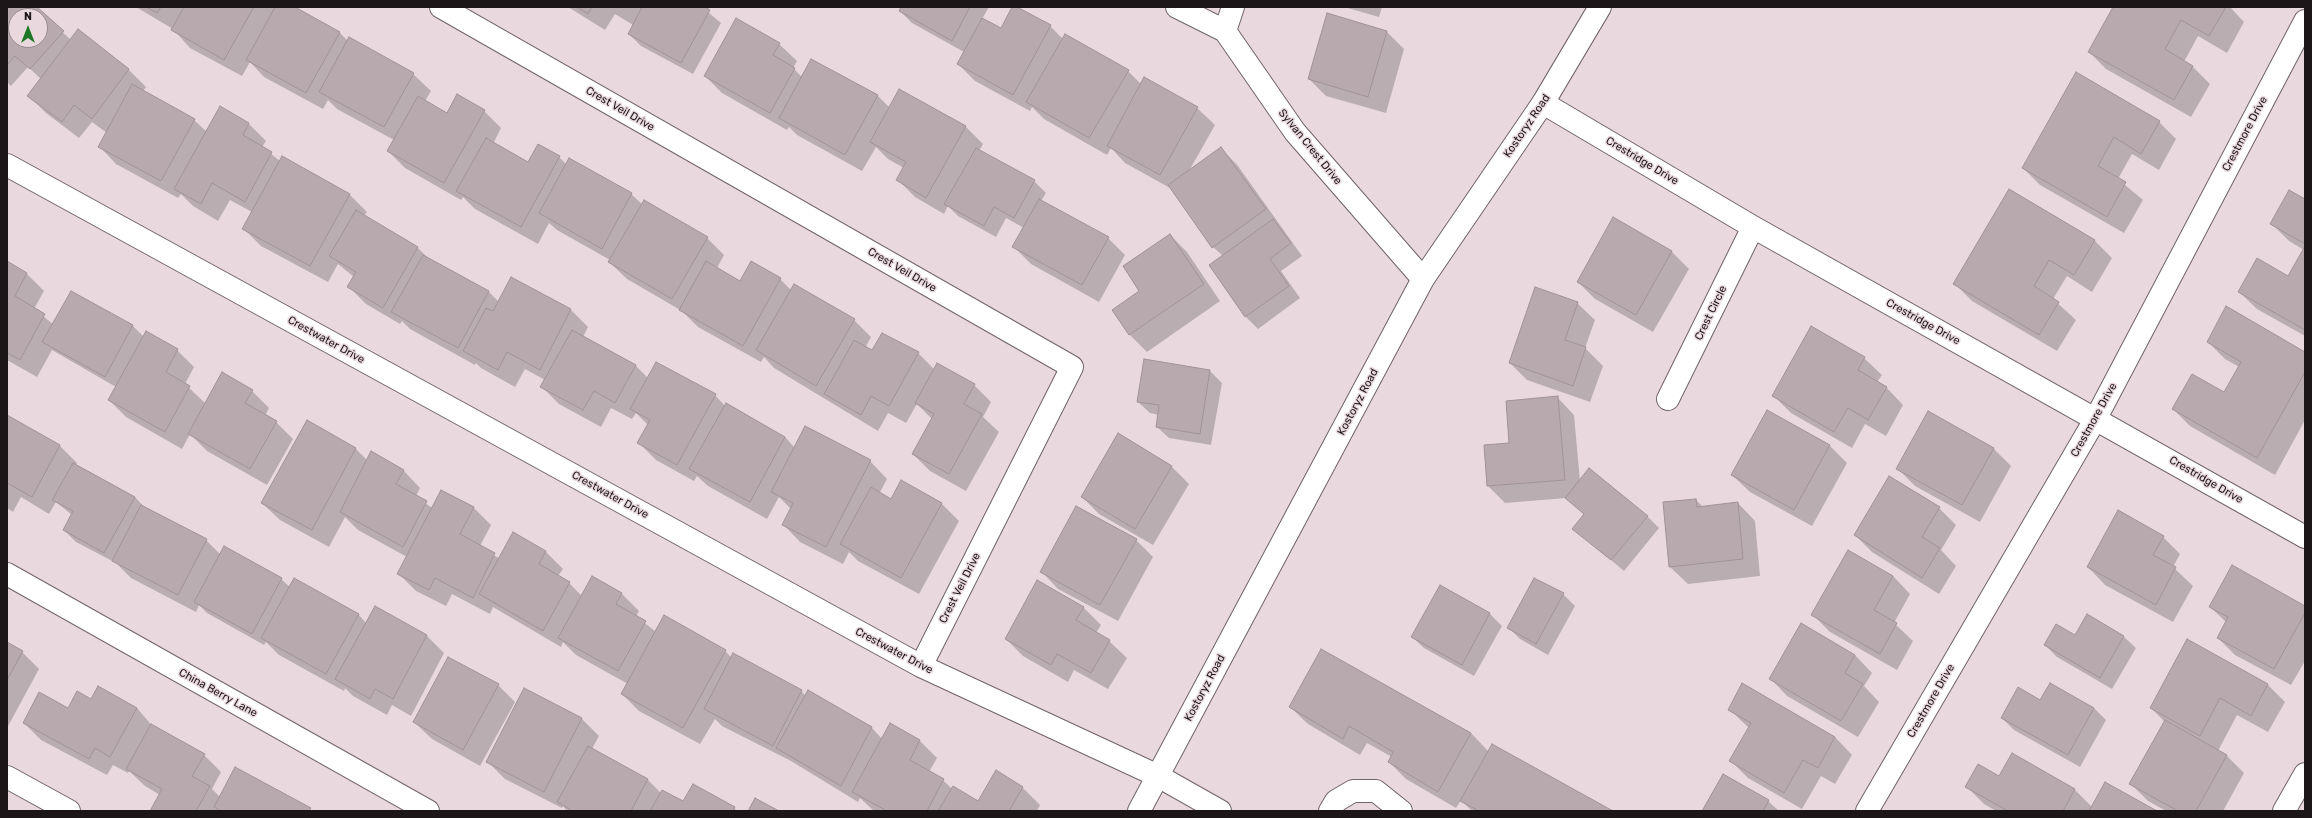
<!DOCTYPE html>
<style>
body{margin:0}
#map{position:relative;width:2312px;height:818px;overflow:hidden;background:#e9d9df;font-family:Rubik,sans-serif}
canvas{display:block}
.frame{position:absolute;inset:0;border:8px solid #1c1618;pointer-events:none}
.north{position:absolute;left:8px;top:8px;width:40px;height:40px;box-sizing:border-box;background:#e9d9df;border:1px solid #978b8f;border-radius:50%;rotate:0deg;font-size:11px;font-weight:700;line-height:16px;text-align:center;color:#1c1618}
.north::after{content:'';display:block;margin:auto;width:14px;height:18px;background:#1d7725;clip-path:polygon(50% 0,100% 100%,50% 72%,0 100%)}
</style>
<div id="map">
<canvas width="2312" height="818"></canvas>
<div class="frame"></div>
<div class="north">N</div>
</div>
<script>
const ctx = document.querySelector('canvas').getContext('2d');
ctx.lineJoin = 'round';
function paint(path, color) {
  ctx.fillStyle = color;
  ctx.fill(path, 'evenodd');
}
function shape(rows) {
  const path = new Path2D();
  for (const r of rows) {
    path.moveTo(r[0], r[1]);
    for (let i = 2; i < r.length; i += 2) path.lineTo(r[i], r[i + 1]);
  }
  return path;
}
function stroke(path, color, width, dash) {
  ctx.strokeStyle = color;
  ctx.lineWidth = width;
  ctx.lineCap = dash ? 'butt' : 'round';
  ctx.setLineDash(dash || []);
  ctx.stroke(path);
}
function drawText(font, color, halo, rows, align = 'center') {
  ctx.font = font + ' Rubik,sans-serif';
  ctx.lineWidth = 3;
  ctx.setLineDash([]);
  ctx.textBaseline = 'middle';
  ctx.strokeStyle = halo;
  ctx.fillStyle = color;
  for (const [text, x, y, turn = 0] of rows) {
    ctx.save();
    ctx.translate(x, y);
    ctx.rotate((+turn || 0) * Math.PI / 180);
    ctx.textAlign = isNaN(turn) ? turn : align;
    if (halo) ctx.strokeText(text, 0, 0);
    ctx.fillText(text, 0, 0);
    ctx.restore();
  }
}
paint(shape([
 [7,7,35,7,71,40,78,31,129,70,146,87,143,91,194,120,207,132,220,107,249,124,266,141,262,147,280,161,349,194,367,212,364,216,417,247,430,260,489,292,499,302,511,278,571,310,588,327,583,337,636,366,648,378,715,395,725,406,785,437,795,448,870,461,887,479,879,494,891,501,942,504,959,521,919,594,858,561,849,552,843,564,800,542,783,524,791,509,779,497,767,519,708,486,697,476,694,481,656,460,638,442,648,425,636,413,632,419,611,408,601,427,559,404,541,386,545,380,525,369,515,387,481,368,476,363,475,365,410,329,402,321,400,324,366,304,349,287,354,277,338,264,328,282,261,246,243,228,252,212,230,200,218,221,193,206,181,194,178,198,116,164,99,146,107,133,92,122,79,138,46,113,29,96,41,79,28,67,11,86,7,82],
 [16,16,40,16,40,40,16,40],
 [136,7,293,7,339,32,348,41,413,74,431,91,425,101,447,114,484,111,501,128,493,144,529,163,559,157,567,165,631,194,643,205,707,238,724,255,717,268,741,283,780,279,792,291,854,320,871,337,865,348,873,352,918,353,935,370,974,385,991,402,983,417,999,432,966,491,930,471,913,454,932,419,917,404,906,423,888,413,878,431,774,368,764,357,761,362,698,327,682,311,627,279,609,262,610,260,557,230,549,223,538,244,475,209,463,197,461,200,405,168,388,151,394,140,337,109,328,100,323,109,264,77,250,62,242,76,190,48,173,29],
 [568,7,702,7,721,23,693,74,641,46,629,34,633,25,615,14,605,30],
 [902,7,989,7,982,19,1001,30,1015,7,1050,26,1063,39,1128,71,1142,85,1197,108,1215,125,1189,171,1221,148,1238,166,1302,256,1281,271,1300,298,1258,329,1246,317,1210,266,1223,256,1213,247,1170,188,1125,163,1111,148,1107,155,1044,119,1032,107,1030,111,975,81,958,64,964,52,912,23,900,11],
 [1344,7,1382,7,1379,17],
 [2114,7,2230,7,2244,22,2227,53,2198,36,2184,62,2193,67,2210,84,2191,117,2106,69,2089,52],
 [1327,14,1387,32,1404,49,1386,113,1326,96,1309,79],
 [779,44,797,61,793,68,802,77,877,95,890,108,966,127,983,144,979,151,1034,181,1046,193,1041,201,1108,238,1125,255,1099,302,1031,264,1013,246,1024,228,1006,218,996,237,958,216,948,206,944,214,915,197,898,180,904,168,888,159,876,147,862,171,797,135,789,127,787,130,722,93,705,76],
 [2076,74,2159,122,2176,139,2159,170,2132,154,2118,179,2143,200,2124,233,2040,185,2023,168],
 [2009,190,2095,241,2112,258,2092,292,2067,276,2053,299,2076,320,2057,351,1972,301,1955,284],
 [2305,200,2305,336,2257,309,2239,292,2288,277,2304,250,2289,241,2272,224],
 [1613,219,1672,252,1689,269,1653,332,1595,299,1578,282],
 [1170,235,1187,252,1220,301,1147,352,1130,335,1114,310,1140,292],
 [7,262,27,274,44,291,34,309,53,324,71,292,133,326,144,337,177,350,194,367,185,384,206,404,252,391,269,408,265,416,276,422,293,439,267,485,207,451,190,434,182,449,126,417,109,400,116,387,52,350,37,377,7,360],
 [1577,303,1595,320,1585,348,1603,366,1590,402,1527,380,1510,363],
 [2208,342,2305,353,2305,420,2275,475,2190,426,2173,409,2224,394,2239,367,2225,359],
 [1864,358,1882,375,1877,382,1886,387,1903,405,1886,436,1865,424,1852,448,1791,413,1774,396],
 [1210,371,1222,383,1211,445,1169,438,1157,427,1159,415,1150,413,1138,402],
 [1557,397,1574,415,1580,481,1647,516,1659,528,1624,571,1574,529,1585,515,1566,498,1505,503,1488,486,1485,446,1511,444],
 [1768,411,1830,446,1847,463,1812,526,1750,492,1732,475],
 [7,417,60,446,77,463,76,465,135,497,146,509,206,540,221,555,224,547,281,579,290,587,294,580,359,615,366,623,427,636,444,653,411,716,392,705,387,715,353,696,345,688,344,691,279,655,266,642,264,645,207,613,199,605,196,612,131,578,116,563,76,542,64,530,72,515,56,502,49,514,21,497,13,512,7,508],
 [307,422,356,449,367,460,403,470,420,488,416,496,432,508,442,491,474,508,491,525,480,546,500,559,545,551,563,569,558,576,569,583,582,596,622,594,639,611,636,616,656,632,725,651,732,658,801,691,806,696,808,692,872,728,882,739,890,724,920,741,937,758,929,772,943,780,952,789,978,803,997,772,1023,788,1040,805,1037,811,874,811,860,798,858,802,791,761,722,726,715,719,700,744,639,711,622,694,628,684,576,655,563,642,561,647,493,607,490,614,452,594,446,606,416,591,398,573,407,557,358,530,345,517,329,547,280,520,262,503],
 [1994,449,2011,466,1980,522,1915,486,1897,468],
 [1171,466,1189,484,1153,545,1099,514,1082,497],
 [1696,500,1703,507,1738,503,1755,521,1760,576,1688,584,1670,567],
 [1939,508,1956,525,1941,550,1956,566,1939,594,1872,552,1855,535],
 [2163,537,2180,554,2173,567,2193,586,2173,622,2105,585,2088,567],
 [1136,540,1153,557,1118,621,1058,589,1041,571],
 [1848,552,1893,576,1910,594,1894,623,1913,641,1897,670,1830,632,1813,615],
 [1440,586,1490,614,1502,626,1474,676,1424,648,1412,637],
 [1563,594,1575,606,1548,655,1520,639,1508,627],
 [2210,607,2305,607,2305,661,2291,685,2235,655,2218,638,2226,622],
 [1084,608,1101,625,1096,633,1109,641,1127,658,1108,689,1074,670,1068,682,1023,656,1006,639],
 [2075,636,2124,637,2136,648,2112,689,2057,657,2045,645],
 [7,643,22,652,39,669,7,728],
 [1855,655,1872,673,1864,686,1879,702,1858,737,1787,696,1770,678],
 [2267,684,2285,702,2268,732,2237,715,2218,751,2227,756,2244,773,2223,811,2166,811,2148,801,2130,783,2165,722,2151,708],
 [498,685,515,702,480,766,432,739,414,722],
 [1742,685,1835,737,1852,755,1835,784,1821,776,1802,809,1748,778,1731,761,1749,728,1729,709],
 [98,688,137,708,153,727,204,755,221,772,212,789,220,797,312,811,151,811,160,795,145,786,129,771,128,773,113,765,107,775,41,740,24,723,91,700],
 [525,689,582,719,599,736,592,749,648,780,661,793,683,803,693,785,738,811,567,811,563,806,562,808,505,779,487,761],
 [1290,707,1471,733,1489,752,1611,811,1472,811,1461,800,1456,808,1406,779,1389,762,1392,757,1367,743,1360,755,1308,724],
 [2094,708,2106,720,2080,767,2014,730,2002,718],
 [2013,754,2075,790,2092,807,2155,811,1996,811,1984,804,1966,786,2000,777],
 [1768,801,1779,811,1704,811]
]), '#0003');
const building = shape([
 [7,7,37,7,64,31,30,69,15,56,7,65,7,7],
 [16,16,40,16,40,40,16,40,16,16],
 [146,7,161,7,157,13,146,7],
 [184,7,254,7,224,60,171,30,184,7],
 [275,7,295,7,340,32,306,93,246,60,275,7],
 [577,7,592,7,588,14,577,7],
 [642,7,705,7,710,10,681,63,628,34,642,7],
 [901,7,970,7,952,41,899,11,901,7],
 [1012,7,1017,7,1051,25,1013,95,957,64,982,18,1001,28,1012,7],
 [2113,7,2226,7,2209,36,2181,20,2165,49,2193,66,2174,100,2088,52,2113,7],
 [1327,13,1387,31,1368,97,1308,79,1327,13],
 [736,18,780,43,773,55,795,68,770,113,704,76,736,18],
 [78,29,129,69,92,119,74,105,62,122,27,96,78,29],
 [1065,34,1129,70,1089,138,1026,102,1065,34],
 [349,37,414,73,384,127,319,92,349,37],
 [811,59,878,95,845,155,779,118,811,59],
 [2076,72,2160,121,2141,154,2114,137,2098,166,2126,182,2107,217,2022,168,2076,72],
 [1144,77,1198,107,1160,175,1107,146,1144,77],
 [132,84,195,119,161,181,98,147,132,84],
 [899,89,966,126,926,198,896,180,906,162,870,142,899,89],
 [457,94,485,110,444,183,387,151,418,96,447,113,457,94],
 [220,106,249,123,243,135,272,152,245,202,212,183,201,204,174,189,220,106],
 [486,138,528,162,538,144,560,156,521,227,456,191,486,138],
 [1221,147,1266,209,1212,248,1168,185,1221,147],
 [976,148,1035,180,1014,218,994,207,984,226,944,204,976,148],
 [282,156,350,194,310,266,242,229,282,156],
 [569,158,632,193,602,249,539,213,569,158],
 [2009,189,2095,240,2074,275,2049,260,2034,286,2059,302,2039,335,1953,284,2009,189],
 [2289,190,2305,199,2305,244,2270,224,2289,190],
 [1039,199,1109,237,1082,285,1012,247,1039,199],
 [644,200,708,237,672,299,608,262,644,200],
 [356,210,418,247,383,308,347,287,356,272,329,256,356,210],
 [1613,217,1672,251,1636,315,1577,282,1613,217],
 [1273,219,1291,243,1270,259,1289,286,1245,317,1209,265,1273,219],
 [1170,234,1204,284,1129,335,1112,310,1139,291,1123,266,1170,234],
 [2305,246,2305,330,2238,292,2257,258,2288,276,2305,246],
 [423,255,489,291,458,348,391,312,423,255],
 [7,261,27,273,15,296,45,314,20,360,7,353,7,261],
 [706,261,740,281,751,261,781,278,743,346,679,310,706,261],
 [511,277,571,309,540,370,507,352,498,370,463,351,486,308,493,311,511,277],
 [794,284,855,319,816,386,756,350,794,284],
 [1535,287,1578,302,1565,340,1586,347,1573,386,1509,363,1535,287],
 [71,291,133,325,105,377,42,342,71,291],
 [2226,306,2305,352,2305,372,2257,458,2172,409,2192,374,2224,392,2241,362,2207,342,2226,306],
 [1811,326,1865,357,1858,370,1887,387,1868,420,1848,408,1834,432,1772,396,1811,326],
 [572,330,636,365,615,403,594,391,583,410,540,387,572,330],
 [146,331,178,349,166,372,190,386,165,432,108,400,146,331],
 [882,333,919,352,889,406,871,396,861,415,824,394,854,340,872,350,882,333],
 [1144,359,1210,370,1200,434,1156,427,1159,405,1137,402,1144,359],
 [656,362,716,394,677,465,637,443,650,420,630,409,656,362],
 [937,363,975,384,964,404,982,414,949,474,912,454,934,414,915,403,937,363],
 [222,372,253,390,245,403,277,421,250,469,188,434,222,372],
 [1558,396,1565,480,1487,486,1484,445,1509,443,1506,401,1558,396],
 [726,403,785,437,750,502,689,469,726,403],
 [1767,410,1830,445,1794,510,1731,475,1767,410],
 [1928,411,1994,448,1962,505,1896,469,1928,411],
 [7,415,60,445,32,497,7,483,7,415],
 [307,420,356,448,312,530,261,503,307,420],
 [805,426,871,460,826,547,782,525,793,503,771,492,805,426],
 [1118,433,1172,466,1135,529,1081,497,1118,433],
 [371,451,404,470,396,484,427,501,403,547,340,512,371,451],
 [73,463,135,497,104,553,63,530,73,511,52,500,73,463],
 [1589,468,1648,516,1611,560,1572,529,1584,514,1565,498,1589,468],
 [1889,476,1940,507,1922,537,1940,548,1922,578,1854,535,1889,476],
 [901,480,942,503,901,578,840,544,871,487,891,499,901,480],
 [441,490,474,507,460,534,495,553,473,598,435,578,429,590,397,574,441,490],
 [1696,499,1697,507,1738,502,1743,559,1669,567,1663,502,1696,499],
 [141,505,207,539,178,595,112,561,141,505],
 [1076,506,1137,539,1100,605,1040,572,1076,506],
 [2118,510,2164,536,2153,555,2176,567,2156,605,2087,567,2118,510],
 [513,532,546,551,539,564,570,582,543,631,479,594,513,532],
 [224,546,282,578,252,634,194,602,224,546],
 [1848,550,1893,576,1874,610,1897,623,1880,654,1811,615,1848,550],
 [2232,565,2305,606,2305,613,2274,669,2217,638,2228,617,2209,607,2232,565],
 [592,576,622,593,616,604,646,621,618,671,558,638,592,576],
 [294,578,359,614,326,674,261,638,294,578],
 [1534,578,1564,593,1536,644,1507,628,1534,578],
 [1037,580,1084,607,1076,620,1110,640,1091,673,1057,654,1051,665,1005,639,1037,580],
 [1440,585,1490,613,1462,665,1411,637,1440,585],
 [375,606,427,635,393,699,375,689,370,699,335,679,375,606],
 [2087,614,2124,636,2100,678,2044,645,2056,624,2075,635,2087,614],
 [664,615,726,650,683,728,621,694,664,615],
 [1801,623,1855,655,1845,673,1863,684,1841,721,1769,679,1801,623],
 [2187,639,2268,684,2251,716,2220,698,2200,736,2150,708,2187,639],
 [7,642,23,651,7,680,7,642],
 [1321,649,1471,733,1438,792,1388,762,1393,752,1349,726,1343,739,1289,707,1321,649],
 [733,653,802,690,773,746,704,709,733,653],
 [448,657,499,684,463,750,413,722,448,657],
 [1742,683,1835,737,1818,768,1803,760,1784,793,1729,761,1751,723,1728,710,1742,683],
 [2050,683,2094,708,2068,755,2001,718,2018,687,2040,700,2050,683],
 [98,686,137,708,110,757,95,748,89,759,23,723,39,692,68,708,77,691,91,699,98,686],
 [524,688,582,718,544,792,486,762,524,688],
 [808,690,872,727,841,786,776,748,808,690],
 [2165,720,2227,755,2196,811,2178,811,2129,784,2165,720],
 [890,723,920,740,910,760,944,779,927,811,887,811,852,792,890,723],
 [151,724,205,754,192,776,210,786,196,811,150,811,162,789,126,769,151,724],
 [1492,744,1613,811,1479,811,1460,801,1492,744],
 [588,746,648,779,631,811,573,811,557,802,588,746],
 [2012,753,2075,789,2063,811,2008,811,1965,787,1978,764,1999,776,2012,753],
 [235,767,311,808,309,811,221,811,214,807,235,767],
 [996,770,1023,787,1009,811,938,811,953,786,978,801,996,770],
 [1723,774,1769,800,1763,811,1702,811,1723,774],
 [2105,782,2157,811,2089,811,2105,782],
 [693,784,735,807,733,811,650,811,662,790,683,801,693,784],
 [755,798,779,811,748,811,755,798]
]);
paint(building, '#b8a9ae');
stroke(building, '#a09297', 1);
const minor = shape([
 [441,7,1072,367,921,666],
 [1177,7,1225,31,1295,132,1423,279],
 [1225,31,1233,7],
 [1543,103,1753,227,2305,537],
 [7,165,921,666,1158,776,1220,811],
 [1668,399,1753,227],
 [7,574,428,811],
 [7,777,69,811],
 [1330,811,1336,801,1353,791,1376,791,1401,811],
 [1867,811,2096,418,2305,21],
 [2284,811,2305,774]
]);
const major = shape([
 [1139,811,1423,279,1543,103,1600,7]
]);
stroke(minor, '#716368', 24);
stroke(major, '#716368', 24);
stroke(minor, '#fff', 22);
stroke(major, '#fff', 22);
drawText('11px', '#1c1618', '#e9d9df', [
 ["Crest Veil Drive",620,109,30],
 ["Kostoryz Road",1527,126,-56],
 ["Crestmore Drive",2245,134,-62],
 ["Sylvan Crest Drive",1310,147,51],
 ["Crestridge Drive",1642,161,31],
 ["Crest Veil Drive",902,270,30],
 ["Crest Circle",1711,313,-64],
 ["Crestridge Drive",1923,322,29],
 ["Crestwater Drive",326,340,29],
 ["Kostoryz Road",1358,402,-62],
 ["Crestmore Drive",2094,420,-61],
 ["Crestridge Drive",2206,480,30],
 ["Crestwater Drive",610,495,29],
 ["Crest Veil Drive",960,588,-63],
 ["Crestwater Drive",894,651,28],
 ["Kostoryz Road",1205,688,-62],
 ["China Berry Lane",218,693,29],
 ["Crestmore Drive",1931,701,-60]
]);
</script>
